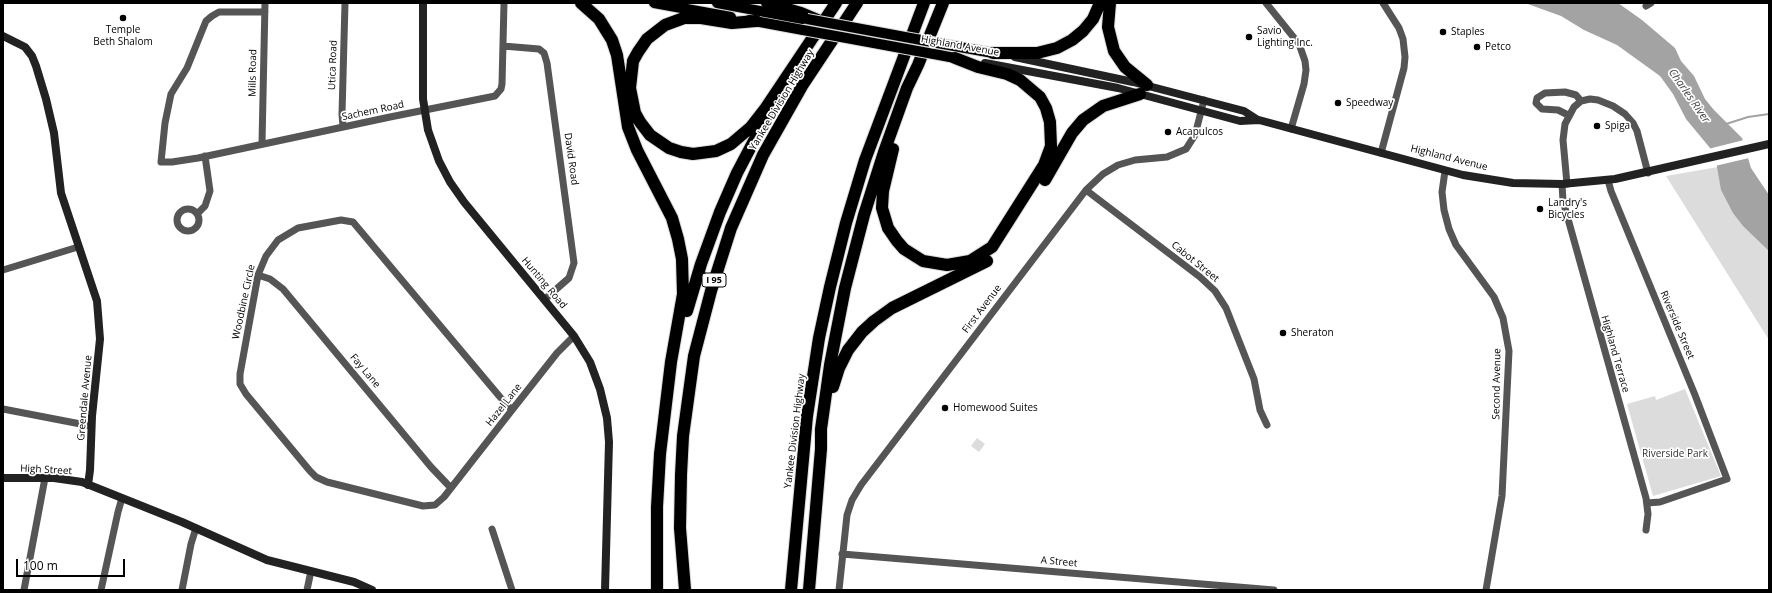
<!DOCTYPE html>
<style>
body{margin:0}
#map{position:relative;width:1772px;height:593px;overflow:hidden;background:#fff;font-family:"Open Sans",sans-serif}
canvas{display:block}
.frame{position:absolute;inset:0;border:4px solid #000;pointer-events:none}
.scale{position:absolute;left:16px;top:559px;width:109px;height:18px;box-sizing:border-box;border:2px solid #000;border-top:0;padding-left:5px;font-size:12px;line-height:14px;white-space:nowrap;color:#000;-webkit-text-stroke:3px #fff;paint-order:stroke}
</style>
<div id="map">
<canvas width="1772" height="593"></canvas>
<div class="frame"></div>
<div class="scale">100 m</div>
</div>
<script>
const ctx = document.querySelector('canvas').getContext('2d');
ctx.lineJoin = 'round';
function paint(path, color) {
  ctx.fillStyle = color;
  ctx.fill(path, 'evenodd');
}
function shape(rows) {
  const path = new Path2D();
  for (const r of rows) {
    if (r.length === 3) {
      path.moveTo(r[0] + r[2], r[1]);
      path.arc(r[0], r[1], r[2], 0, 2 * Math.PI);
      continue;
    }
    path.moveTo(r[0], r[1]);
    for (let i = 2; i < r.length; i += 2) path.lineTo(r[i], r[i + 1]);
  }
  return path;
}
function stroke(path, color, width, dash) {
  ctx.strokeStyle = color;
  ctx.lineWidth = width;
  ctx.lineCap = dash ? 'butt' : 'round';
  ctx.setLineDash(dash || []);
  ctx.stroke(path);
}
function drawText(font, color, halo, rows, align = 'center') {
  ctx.font = font + ' "Open Sans",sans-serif';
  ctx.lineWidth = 3.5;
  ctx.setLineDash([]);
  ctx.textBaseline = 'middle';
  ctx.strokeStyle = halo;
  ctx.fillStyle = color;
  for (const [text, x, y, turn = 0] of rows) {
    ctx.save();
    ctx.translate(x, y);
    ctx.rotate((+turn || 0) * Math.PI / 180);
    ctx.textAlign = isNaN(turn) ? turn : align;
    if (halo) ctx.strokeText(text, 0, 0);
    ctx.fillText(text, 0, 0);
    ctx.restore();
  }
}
paint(shape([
 [1718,167,1769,243,1769,340,1666,176],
 [1685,389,1721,476,1653,496,1627,404,1655,396,1656,400],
 [977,438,985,444,979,452,971,446]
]), '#dcdcdc');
paint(shape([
 [1525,3,1618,3,1642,20,1675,48,1681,61,1694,76,1705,99,1714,110,1742,138,1751,168,1769,195,1769,251,1743,226,1733,213,1721,190,1716,161,1710,148,1686,119,1673,94,1660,76,1617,45,1584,30,1561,16]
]), '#a3a3a3');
paint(shape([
 [1744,140,1749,158,1715,166,1708,149]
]), '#fff');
stroke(shape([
 [1726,124,1748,117,1769,114]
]), '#a3a3a3', 2);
const primary = shape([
 [654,3,731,17],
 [717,3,803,19],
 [749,20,803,30],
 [943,44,993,53],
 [939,55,955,58]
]);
const highway = shape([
 [581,3,599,19,612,40,617,55,628,127,637,150,672,218,678,239,682,259,683,294,671,362,660,454,657,507,657,590],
 [767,3,801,13,820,21],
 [1110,3,1108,27,1114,51,1125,67,1147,85],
 [756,21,732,23,701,18,684,18,665,25,647,39,638,52,633,61,630,88,635,113,640,122,650,135,669,148,681,152,693,154,716,151,731,144,751,127,765,109,836,3],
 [993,53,1037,53,1057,48,1072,40,1083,31,1093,19,1100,3],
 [893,149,883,191,882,208,888,228,897,241,904,249,923,261,947,265,970,261,992,247,1044,165,1051,146,1050,122,1046,108,1040,97,1020,80,1007,74,978,67,955,58],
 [1045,180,1072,133,1083,120,1103,106,1140,94],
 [687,311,701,264,720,212,737,173,767,116],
 [833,387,839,368,848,350,862,332,874,321,892,308,987,261],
 [685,590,680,528,681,475,683,436,694,356,711,291,731,228,763,155,802,86,857,3],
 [791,590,807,416,819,338,830,287,846,223,865,160,924,3],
 [809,590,821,449,821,429,830,365,845,288,864,215,884,152,907,88,918,65,943,3]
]);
stroke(primary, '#dbdbdb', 12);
stroke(highway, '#dbdbdb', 14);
stroke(shape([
 [1266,3,1299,44,1305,61,1306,70,1304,84,1291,129],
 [1646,6,1651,3],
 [265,12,219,12,212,16,206,21,187,68,171,94,165,123,161,162,172,162,198,158,390,117,495,96,501,89,502,84,504,3],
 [503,46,539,49,544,53,547,63,574,263,569,278,545,299],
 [1568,115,1558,110,1542,109,1536,103,1537,98,1545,93,1565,92,1576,95,1581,101],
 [343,127,342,114,345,3],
 [262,143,265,3],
 [1381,153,1404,68,1405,57,1403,39,1399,28,1383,3],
 [1445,171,1442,192,1444,210,1449,229,1456,245,1494,297,1503,318,1509,351,1502,496,1486,590],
 [1608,180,1611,191,1695,395,1727,479,1660,502,1647,503],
 [1562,184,1563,201,1646,498,1648,514,1646,530],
 [1567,184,1563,140,1565,124,1574,107,1581,101,1590,99,1598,100,1613,106,1625,114,1633,123,1637,131,1648,173],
 [1086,190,1200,277,1215,291,1226,308,1254,379,1260,410,1267,425],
 [188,220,11],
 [197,214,205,206,210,191,205,156],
 [3,270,78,247],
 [258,275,270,279,283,289,431,467,451,488],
 [3,409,91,426],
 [512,410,500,397,353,222,341,220,298,228,278,240,266,256,258,275,240,374,240,384,246,394,310,471,316,477,327,482,423,506,435,505,444,497,512,410,557,353,574,336],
 [492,529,512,590],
 [842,554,1274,590],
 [24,590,45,478],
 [101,590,118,512,122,498],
 [182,590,191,544,196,528],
 [307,590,311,571],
 [839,590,847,515,852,500,861,485,1086,190,1103,174,1118,165,1135,160,1167,157,1186,149,1195,135,1204,100]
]), '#555', 7);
stroke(shape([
 [423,3,423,99,428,130,439,161,450,182,464,202,574,336,590,362,600,389,607,418,609,442,605,590],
 [3,36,25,47,32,56,36,66,46,99,54,133,61,193,97,301,100,339,92,416,90,470,88,485],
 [1015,57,1133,82,1244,111,1258,120],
 [985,63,1118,88,1240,121,1259,120,1463,175,1513,183,1562,184,1615,179,1769,144],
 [3,478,54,478,82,482,182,522,267,560,354,582,372,590]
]), '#222', 8);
stroke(primary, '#000', 10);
stroke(highway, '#000', 12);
const primaryBridge = shape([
 [807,19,943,44],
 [803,30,939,55]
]);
stroke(primaryBridge, '#dbdbdb', 12, []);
stroke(primaryBridge, '#000', 10);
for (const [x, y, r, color] of [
 [123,18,4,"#000"],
 [1443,32,4,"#000"],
 [1249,37,4,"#000"],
 [1477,47,4,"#000"],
 [1338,103,4,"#000"],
 [1597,126,4,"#000"],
 [1168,132,4,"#000"],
 [1540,209,4,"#000"],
 [1283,333,4,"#000"],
 [945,408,4,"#000"]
]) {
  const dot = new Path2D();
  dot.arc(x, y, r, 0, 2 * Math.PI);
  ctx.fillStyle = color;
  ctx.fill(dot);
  stroke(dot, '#fff', 1.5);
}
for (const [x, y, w] of [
 [714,280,24]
]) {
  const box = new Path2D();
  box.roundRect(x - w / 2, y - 7, w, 14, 3);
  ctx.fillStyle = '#fff';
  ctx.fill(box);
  stroke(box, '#000', 1);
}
drawText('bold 9px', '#000', null, [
 ["I 95",714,280]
]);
drawText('10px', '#000', '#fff', [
 ["Temple",123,30,"center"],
 ["Beth Shalom",123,42,"center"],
 ["Savio",1257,31],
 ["Lighting Inc.",1257,43],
 ["Staples",1451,32],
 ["Petco",1485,47],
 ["Speedway",1346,103],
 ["Spiga",1605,126],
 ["Acapulcos",1176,132],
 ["Landry's",1548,203],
 ["Bicycles",1548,215],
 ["Sheraton",1291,333],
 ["Homewood Suites",953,408]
], 'left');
drawText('10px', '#000', '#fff', [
 ["Highland Avenue",960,46,10],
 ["Utica Road",333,65,-88],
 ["Mills Road",253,73,-89],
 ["Yankee Division Highway",782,100,-59],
 ["Sachem Road",373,111,-12],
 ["Highland Avenue",1449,158,14],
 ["David Road",571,159,82],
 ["Cabot Street",1195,262,39],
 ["Hunting Road",544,283,50],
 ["Woodbine Circle",244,302,-78],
 ["First Avenue",982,309,-53],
 ["Riverside Street",1677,325,67],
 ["Highland Terrace",1615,354,74],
 ["Fay Lane",365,371,50],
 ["Second Avenue",1497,384,-89],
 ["Greendale Avenue",85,398,-85],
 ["Hazel Lane",504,405,-52],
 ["Yankee Division Highway",795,431,-83],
 ["High Street",46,470,3],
 ["A Street",1059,562,5]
]);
drawText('10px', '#333', '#fff', [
 ["Riverside Park",1675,454]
]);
drawText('italic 11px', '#444', '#fff', [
 ["Charles River",1689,96,55]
]);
</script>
